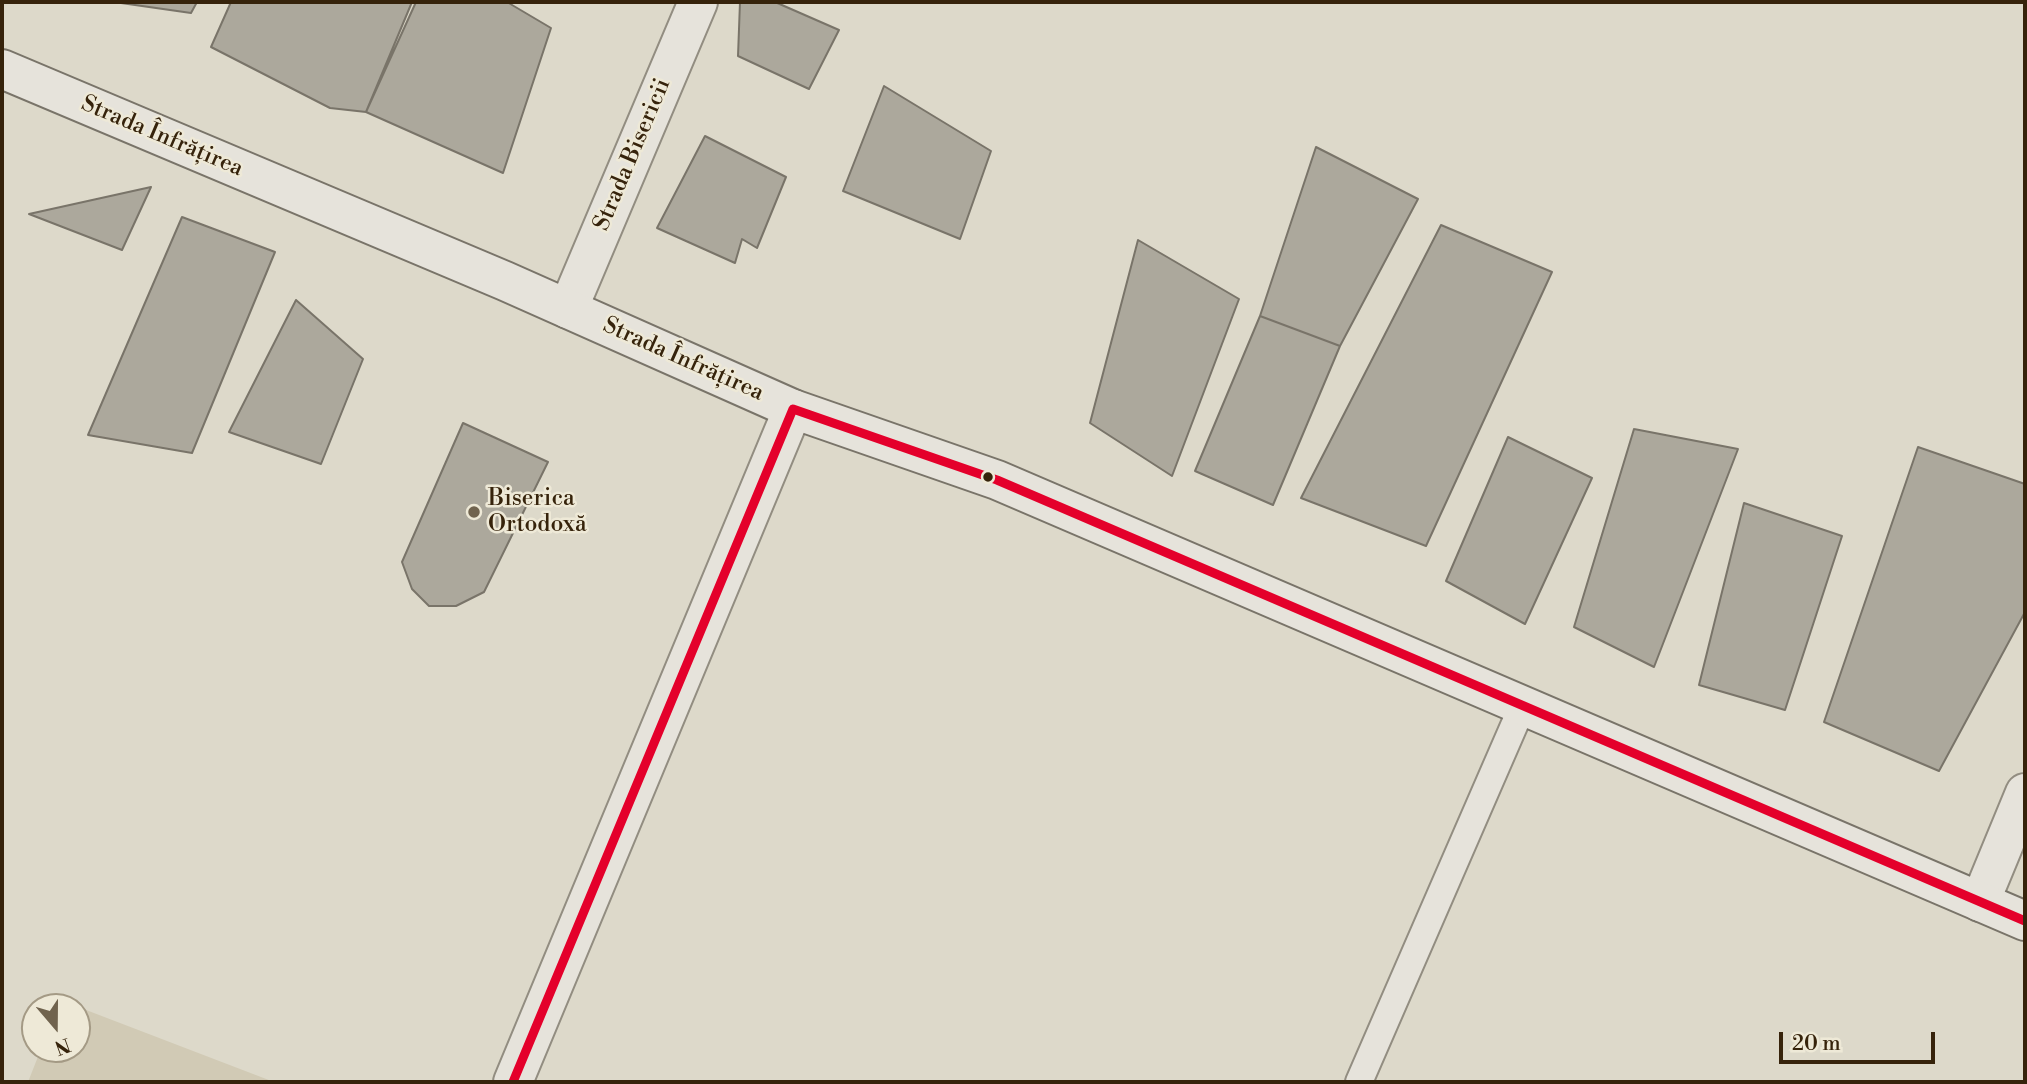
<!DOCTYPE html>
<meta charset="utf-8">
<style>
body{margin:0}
#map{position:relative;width:2027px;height:1084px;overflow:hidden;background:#ddd9ca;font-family:"Libre Bodoni",serif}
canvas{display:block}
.frame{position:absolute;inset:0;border:4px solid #36230b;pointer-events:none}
.north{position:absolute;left:21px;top:993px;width:70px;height:70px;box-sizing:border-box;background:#eee9d7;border:2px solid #a49a85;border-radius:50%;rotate:160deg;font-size:19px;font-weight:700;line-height:28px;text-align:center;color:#36230b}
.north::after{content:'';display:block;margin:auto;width:24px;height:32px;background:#70634e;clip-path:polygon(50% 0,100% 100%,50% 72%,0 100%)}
.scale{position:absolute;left:1779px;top:1032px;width:156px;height:32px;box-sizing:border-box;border:4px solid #36230b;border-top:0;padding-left:9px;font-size:21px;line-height:24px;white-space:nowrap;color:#36230b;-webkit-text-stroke:5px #eee9d7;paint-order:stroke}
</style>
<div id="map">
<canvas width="2027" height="1084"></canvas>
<div class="frame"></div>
<div class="north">N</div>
<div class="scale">20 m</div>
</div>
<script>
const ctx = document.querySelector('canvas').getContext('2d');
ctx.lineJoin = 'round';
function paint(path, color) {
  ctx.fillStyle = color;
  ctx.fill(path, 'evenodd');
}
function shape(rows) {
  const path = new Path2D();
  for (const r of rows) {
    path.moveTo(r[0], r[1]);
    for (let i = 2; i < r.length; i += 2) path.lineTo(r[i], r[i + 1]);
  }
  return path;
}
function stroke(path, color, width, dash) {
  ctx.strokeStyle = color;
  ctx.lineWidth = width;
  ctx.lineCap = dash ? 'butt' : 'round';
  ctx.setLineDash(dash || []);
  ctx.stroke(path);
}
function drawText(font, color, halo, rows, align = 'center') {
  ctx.font = font + ' "Libre Bodoni",serif';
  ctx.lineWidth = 5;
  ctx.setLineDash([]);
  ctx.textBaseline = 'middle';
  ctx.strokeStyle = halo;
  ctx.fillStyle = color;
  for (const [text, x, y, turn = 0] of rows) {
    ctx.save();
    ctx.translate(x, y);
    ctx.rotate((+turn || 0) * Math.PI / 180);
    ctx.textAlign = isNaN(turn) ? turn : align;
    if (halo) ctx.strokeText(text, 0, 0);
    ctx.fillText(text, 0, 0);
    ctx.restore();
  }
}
paint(shape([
 [60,1000,274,1082,28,1082,41,1049,77,1049,77,1007,58,1007]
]), '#d1cab5');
const building = shape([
 [114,2,197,2,191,13,114,2],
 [231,2,412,2,366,112,330,108,211,47,231,2],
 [416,2,507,2,551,28,503,173,366,112,416,2],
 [740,2,775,2,839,30,809,89,738,56,740,2],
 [884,86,991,151,960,239,843,191,884,86],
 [705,136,786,177,757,248,742,239,735,263,657,228,705,136],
 [1316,147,1418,199,1340,346,1260,316,1316,147],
 [151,187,122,250,29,214,151,187],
 [182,217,275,252,192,453,88,435,182,217],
 [1441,225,1552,272,1426,546,1301,498,1441,225],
 [1138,240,1239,299,1172,476,1090,423,1138,240],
 [296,300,363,359,321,464,229,432,296,300],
 [1260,316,1340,346,1273,505,1195,471,1260,316],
 [463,423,548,462,484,592,456,606,429,606,412,589,402,562,463,423],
 [1634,429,1738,449,1654,667,1574,627,1634,429],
 [1508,437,1592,478,1525,624,1446,581,1508,437],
 [1918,447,2025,484,2025,612,1939,771,1824,722,1918,447],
 [1744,503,1842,536,1785,710,1699,685,1744,503]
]);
paint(building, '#aca89c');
stroke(building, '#797469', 2);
const lane = shape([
 [1359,1082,1523,705]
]);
const street = shape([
 [568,309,698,2],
 [1980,902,2025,793],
 [513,1082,793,409]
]);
const secondary = shape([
 [2,69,505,281,793,409,997,480,2025,921]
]);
stroke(lane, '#928d81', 30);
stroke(street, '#928d81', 42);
stroke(secondary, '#797469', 42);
stroke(lane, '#e6e3db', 26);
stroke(street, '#e6e3db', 38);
stroke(secondary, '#e6e3db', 38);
stroke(shape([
 [513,1082,793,409,997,480,2025,921]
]), '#e4002b', 9);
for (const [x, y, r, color] of [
 [988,477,6,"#36230b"],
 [474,512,7,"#70634e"]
]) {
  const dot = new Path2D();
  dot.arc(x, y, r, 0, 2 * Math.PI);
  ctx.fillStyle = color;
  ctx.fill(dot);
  stroke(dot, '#eee9d7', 2.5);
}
drawText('23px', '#36230b', '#eee9d7', [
 ["Strada Înfrățirea",162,137,23],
 ["Strada Bisericii",633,155,-67],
 ["Strada Înfrățirea",683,360,24]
]);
drawText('23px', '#36230b', '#eee9d7', [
 ["Biserica",488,499],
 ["Ortodoxă",488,525]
], 'left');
</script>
